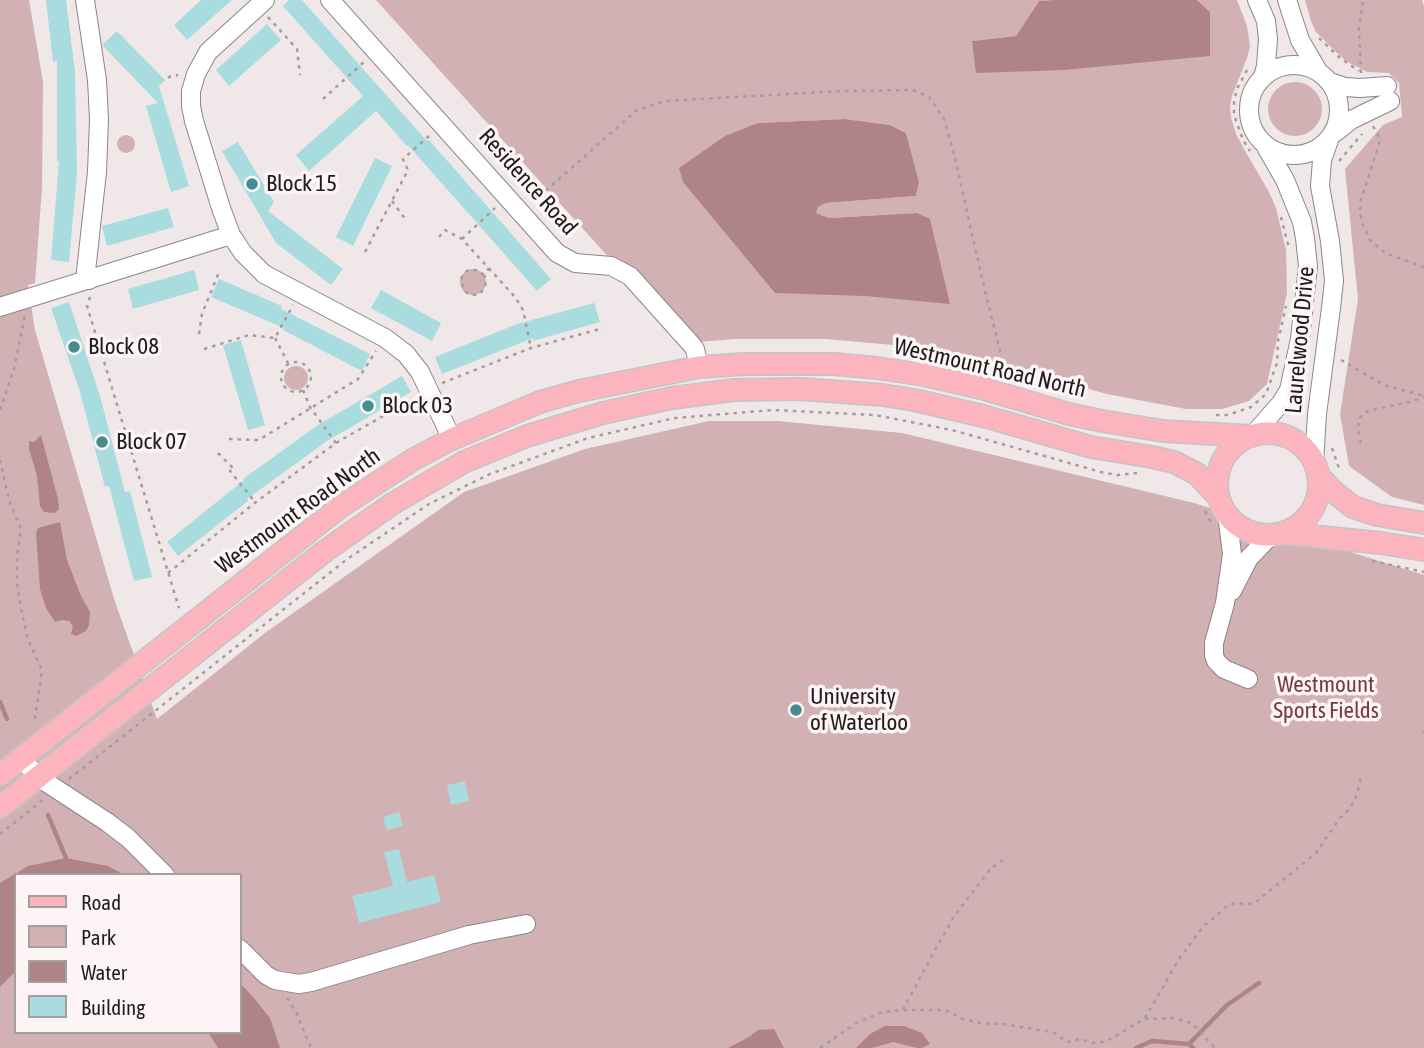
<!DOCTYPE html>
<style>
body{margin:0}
#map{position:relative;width:1424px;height:1048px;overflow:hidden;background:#f0e7e8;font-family:"Asap Condensed",sans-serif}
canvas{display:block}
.legend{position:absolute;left:14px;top:873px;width:228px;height:161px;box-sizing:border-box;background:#fdf4f5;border:2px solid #a59e9f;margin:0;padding:9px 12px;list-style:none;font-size:21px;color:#201c1d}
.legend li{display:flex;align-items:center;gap:14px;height:35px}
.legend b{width:35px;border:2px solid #a59e9f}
</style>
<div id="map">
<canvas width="1424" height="1048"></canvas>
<ul class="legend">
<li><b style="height:9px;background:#fcb5be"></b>Road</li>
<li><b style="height:19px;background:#d1b1b3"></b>Park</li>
<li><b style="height:19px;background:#af8488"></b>Water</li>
<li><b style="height:19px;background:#a9dcde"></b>Building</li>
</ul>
</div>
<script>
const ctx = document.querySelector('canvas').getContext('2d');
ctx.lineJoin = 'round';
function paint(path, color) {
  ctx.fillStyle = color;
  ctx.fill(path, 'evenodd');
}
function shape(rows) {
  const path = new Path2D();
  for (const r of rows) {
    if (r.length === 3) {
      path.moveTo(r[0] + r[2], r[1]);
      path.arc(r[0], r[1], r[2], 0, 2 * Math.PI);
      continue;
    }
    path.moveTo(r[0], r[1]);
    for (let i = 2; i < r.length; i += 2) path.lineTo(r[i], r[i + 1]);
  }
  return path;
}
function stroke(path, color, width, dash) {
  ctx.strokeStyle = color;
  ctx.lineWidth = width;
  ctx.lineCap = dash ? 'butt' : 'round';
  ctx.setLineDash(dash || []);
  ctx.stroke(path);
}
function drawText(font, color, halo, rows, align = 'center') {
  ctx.font = font + ' "Asap Condensed",sans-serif';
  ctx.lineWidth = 7;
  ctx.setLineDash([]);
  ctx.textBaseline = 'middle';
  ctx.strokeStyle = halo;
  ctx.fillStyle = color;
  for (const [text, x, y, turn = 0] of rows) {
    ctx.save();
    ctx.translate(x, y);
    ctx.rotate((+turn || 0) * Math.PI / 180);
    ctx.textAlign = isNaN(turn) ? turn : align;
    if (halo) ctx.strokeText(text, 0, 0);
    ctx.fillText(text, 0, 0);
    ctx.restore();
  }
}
paint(shape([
 [0,0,29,0,43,82,42,188,35,283,28,285,35,330,115,602,157,719,265,633,464,492,585,449,709,421,778,421,902,433,1194,503,1424,575,1424,1048,0,1048],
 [16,875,240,875,240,1032,16,1032],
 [376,0,1053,0,1039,1,1016,36,972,41,977,73,1210,12,1197,0,1237,0,1247,26,1250,46,1247,58,1232,96,1230,106,1231,117,1236,134,1244,149,1270,194,1276,208,1286,250,1287,293,1267,384,1249,401,1222,409,1186,409,1107,394,984,360,905,346,826,339,735,339,697,342,613,262],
 [845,119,890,125,906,133,919,182,916,196,826,203,818,207,815,213,829,218,917,213,950,303,864,296,758,123],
 [1305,0,1422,0,1424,6,1424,505,1392,497,1349,466,1340,414,1358,299,1345,169,1383,125,1402,117,1399,83,1389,73,1367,72,1346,61,1336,52,1316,32,1311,21],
 [1295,109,27],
 [126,144,9],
 [473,282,13],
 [296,378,12]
]), '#d1b1b3');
paint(shape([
 [1053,0,1197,0,1210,12,1210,56,1064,70,976,73,972,41,1016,36,1039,1],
 [845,119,890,125,906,133,919,182,916,196,826,203,818,207,816,213,829,218,917,213,930,219,950,304,864,296,775,293,683,182,679,168,725,136,758,123],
 [41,435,58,499,59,509,55,513,44,512,40,506,37,476,29,449,29,441,34,442],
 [60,522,67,560,81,596,90,612,89,625,86,631,76,636,71,634,73,626,69,621,62,620,55,622,46,608,40,589,36,533,38,528],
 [66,858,108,866,125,875,16,875,16,971,0,987,0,883,28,866],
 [240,983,253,997,270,1018,280,1048,218,1048,208,1032,240,1032],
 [885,1026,904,1026,922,1033,930,1044,922,1048,917,1048,893,1042,872,1048,856,1048,870,1034],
 [774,1029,784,1048,728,1048,749,1037,758,1030]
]), '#af8488');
stroke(shape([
 [0,702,7,719],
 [48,815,66,858],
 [1189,1044,1227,1005,1259,983],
 [1136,1048,1152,1041,1189,1044,1193,1048]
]), '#af8488', 4.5);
paint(shape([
 [46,0,66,0,75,72,77,173,69,262,51,260,59,161,57,161,57,61,53,62],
 [201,0,232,0,187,40,174,25],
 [289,0,302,0,427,141,429,140,551,279,537,291,408,145,407,146,376,111,309,171,296,155,363,96,283,6],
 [267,24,281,40,229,86,216,70],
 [117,31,165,80,159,86,189,186,171,192,146,106,158,103,103,46,103,44],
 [238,142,274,202,268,211,343,269,331,285,276,243,222,151],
 [375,158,392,166,353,246,336,237],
 [168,208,174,227,107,246,102,226],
 [194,270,199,290,133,309,128,289],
 [219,279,282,306,281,309,370,354,362,371,283,330,284,328,211,297],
 [381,290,441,323,432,341,371,308],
 [69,302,100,396,125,492,130,491,152,577,134,581,109,486,105,487,80,392,51,308],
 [594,303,600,322,533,341,533,338,442,374,435,357,517,324],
 [241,340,265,425,248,430,223,345],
 [402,376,411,392,327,441,247,499,248,501,178,556,167,542,244,480,243,479,318,425],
 [465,781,469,801,451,805,447,785],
 [399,812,403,826,387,830,383,817],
 [399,849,407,882,434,875,441,902,359,923,352,896,393,886,384,852]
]), '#a9dcde');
const minor = shape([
 [85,0,97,80,99,119,97,172,86,271,89,280],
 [265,0,208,52,196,74,191,91,191,106,194,121,221,208,231,235,243,253,264,274,385,338,406,354,420,372,452,439],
 [330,0,557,253,575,263,611,266,630,276,691,344,695,349,699,367],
 [1257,0,1266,21,1268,39,1266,66,1263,77],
 [1287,0,1300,40,1318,71],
 [1294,110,45],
 [1330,82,1345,87,1360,88,1387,86],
 [1336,132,1351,120,1390,101],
 [0,307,231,235],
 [1253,435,1281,403,1289,390,1300,339,1308,266,1305,238,1302,222,1285,180,1266,147],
 [1314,463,1317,414,1331,308,1334,281,1330,241,1320,186,1322,160,1329,140],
 [1227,514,1232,554,1225,603,1214,643,1214,655,1216,661,1224,669,1248,679],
 [1232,591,1249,558,1272,534],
 [21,758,38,777,107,822,128,838,165,875],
 [240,949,266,975,275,980,299,984,311,982,469,935,526,924]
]);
const major = shape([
 [1268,484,51],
 [1318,475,1334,492,1353,507,1377,515,1424,523],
 [1282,533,1381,543,1424,550],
 [0,775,340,507,414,459,452,439,540,402,579,391,699,367,745,364,834,364,877,368,924,375,981,388,1069,414,1102,421,1163,431,1251,436],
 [0,807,325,551,392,504,464,462,527,436,603,413,672,398,734,390,801,389,883,395,914,400,983,416,1091,447,1152,457,1174,462,1197,474,1219,498]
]);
stroke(minor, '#8d8586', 20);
stroke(major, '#c5c4c4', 24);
stroke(shape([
 [268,17,297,49,300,75],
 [1319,38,1340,58,1359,71],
 [1247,70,1237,89,1234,102,1234,115,1243,140,1250,151],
 [1361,73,1359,29,1363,0],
 [168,78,171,76,178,75],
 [323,99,365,61],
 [1373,126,1379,137,1379,144,1361,200,1360,213,1363,225,1370,240,1385,253,1424,267],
 [1339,161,1362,134],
 [392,201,406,220],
 [533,202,637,110,665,101,842,91,913,90,929,97,944,119,953,150,984,287,1006,375],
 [1281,217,1289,248],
 [439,237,445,230,462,239,515,297,523,310,531,348],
 [462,239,495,208],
 [365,252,408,170,403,159,429,136],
 [484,275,476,270,469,270,465,272,461,279,464,291,469,294,474,295,480,294,485,287,486,280,484,275,489,268],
 [90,297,87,306,179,608],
 [199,334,202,314,219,272],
 [275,338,288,363],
 [204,349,249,335,275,338,293,305],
 [1341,360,1384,385,1424,396],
 [296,377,15],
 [442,383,531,348,603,328],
 [303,390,310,407,336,443],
 [0,410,14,369,25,315],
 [1216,415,1228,415,1251,407,1266,394,1277,363,1278,341,1286,306],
 [229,439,258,440,262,438,358,379,376,351],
 [1361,443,1358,431,1359,418,1368,411,1414,401,1424,396],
 [1332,448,1340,471],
 [218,453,234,469,230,471,255,502],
 [0,460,10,503,21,529,17,556,17,584,21,609,28,639,41,668,41,680,34,723],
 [1205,511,1212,524],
 [1372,561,1424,572],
 [168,573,256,502,336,443,416,397],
 [1423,731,1424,733],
 [69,779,346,560,429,504,490,474,588,438,675,418,773,410,875,415,952,430,1101,472,1117,475,1138,473],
 [0,834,44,799],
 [287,998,296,1012,311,1048],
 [903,1010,931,957,955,915,991,868,1006,858],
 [1145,1018,1179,959,1203,927,1227,906,1235,903,1249,904,1257,901,1316,853,1340,818,1351,807,1357,794,1362,774],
 [820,1048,855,1024,879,1013,903,1010,945,1010,963,1019,980,1023,1003,1024,1046,1031,1054,1033,1067,1042,1081,1039,1092,1043,1107,1041,1144,1019,1173,1018,1188,1022,1197,1028,1215,1048]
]), '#a49c9d', 2.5, [3.5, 5]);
stroke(minor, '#fff', 18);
stroke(major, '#fcb5be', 21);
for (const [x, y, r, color] of [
 [252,184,7,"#458d90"],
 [74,347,7,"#458d90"],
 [368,406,7,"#458d90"],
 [102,442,7,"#458d90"],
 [796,710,7,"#458d90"]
]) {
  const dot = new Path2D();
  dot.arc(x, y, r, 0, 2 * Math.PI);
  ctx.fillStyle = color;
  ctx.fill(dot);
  stroke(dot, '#fdf4f5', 2.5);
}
drawText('23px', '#201c1d', '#fdf4f5', [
 ["Residence Road",528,182,48],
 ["Laurelwood Drive",1300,340,-85],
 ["Westmount Road North",990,368,13],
 ["Westmount Road North",298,511,-36]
]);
drawText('23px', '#201c1d', '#fdf4f5', [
 ["Block 15",266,184],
 ["Block 08",88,347],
 ["Block 03",382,406],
 ["Block 07",116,442],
 ["University",810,697],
 ["of Waterloo",810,723]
], 'left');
drawText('23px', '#773c43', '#fdf4f5', [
 ["Westmount",1326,685],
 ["Sports Fields",1326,711]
]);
</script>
